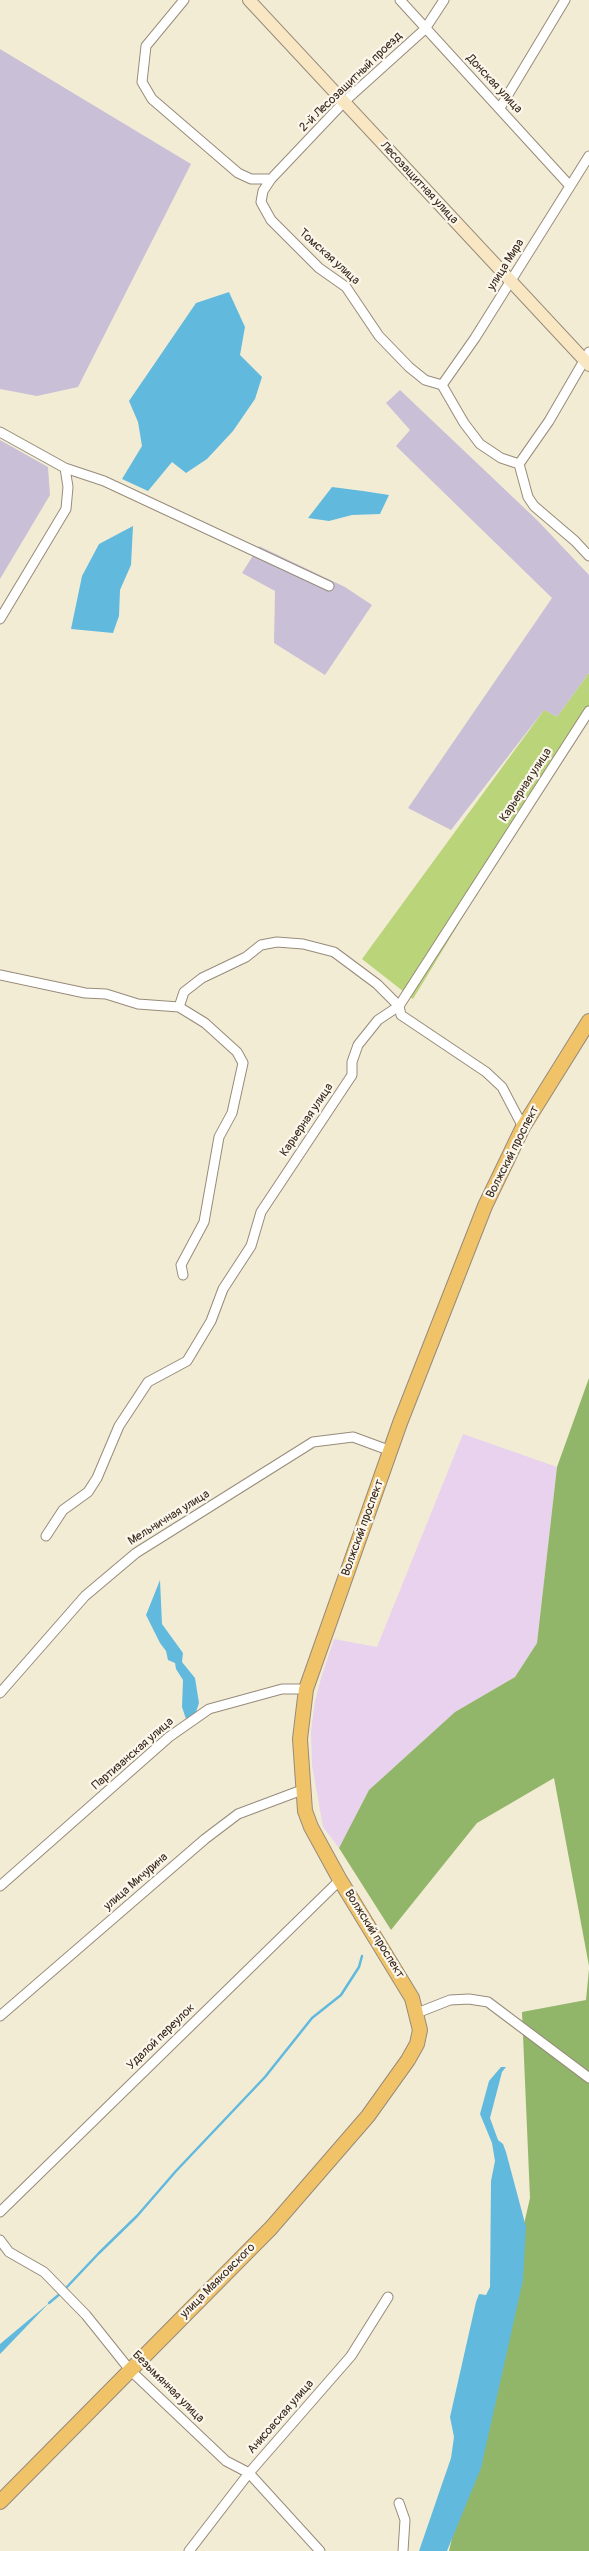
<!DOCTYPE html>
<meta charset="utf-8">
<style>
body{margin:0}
canvas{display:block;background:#f3ecd5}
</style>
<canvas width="589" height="2551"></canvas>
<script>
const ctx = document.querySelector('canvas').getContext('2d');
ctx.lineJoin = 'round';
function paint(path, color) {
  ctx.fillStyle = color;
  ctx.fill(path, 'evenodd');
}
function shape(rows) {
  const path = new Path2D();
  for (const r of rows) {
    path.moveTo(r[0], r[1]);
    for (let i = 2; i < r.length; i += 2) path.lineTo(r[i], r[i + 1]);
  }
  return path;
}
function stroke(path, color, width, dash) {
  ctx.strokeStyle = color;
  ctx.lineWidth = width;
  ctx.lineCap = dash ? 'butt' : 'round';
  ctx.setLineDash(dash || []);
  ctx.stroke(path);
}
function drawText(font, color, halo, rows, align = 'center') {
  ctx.font = font + ' Pangolin,sans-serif';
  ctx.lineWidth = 4.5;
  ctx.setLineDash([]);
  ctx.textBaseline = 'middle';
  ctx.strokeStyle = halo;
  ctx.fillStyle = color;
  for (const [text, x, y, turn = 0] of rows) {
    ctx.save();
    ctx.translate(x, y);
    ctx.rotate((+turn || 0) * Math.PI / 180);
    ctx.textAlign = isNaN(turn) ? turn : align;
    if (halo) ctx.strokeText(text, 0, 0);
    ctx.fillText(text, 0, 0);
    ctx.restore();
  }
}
paint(shape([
 [463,1434,557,1467,537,1643,515,1677,455,1712,369,1790,339,1848,323,1827,312,1765,311,1731,315,1701,322,1675,334,1639,377,1647]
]), '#e8d2ee');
paint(shape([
 [0,49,191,164,78,387,37,396,0,389],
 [400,390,538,521,589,575,589,673,557,717,544,710,451,830,408,808,552,598,396,446,410,430,386,403],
 [0,440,48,467,50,495,0,579],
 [259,546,345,587,372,605,325,675,274,643,275,591,242,573]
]), '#c9bfd7');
paint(shape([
 [589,673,589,709,413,999,362,959,544,710,557,717]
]), '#b9d479');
paint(shape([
 [589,1378,589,1966,554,1778,477,1823,391,1930,339,1848,369,1790,455,1712,515,1677,537,1643,557,1467],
 [589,1969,589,2551,449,2551,530,2198,522,2012,586,2000]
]), '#92b669');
paint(shape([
 [229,292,245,327,240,355,262,377,255,399,233,431,207,459,186,473,172,462,148,491,122,479,142,446,138,422,129,401,196,303],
 [332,487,363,491,389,495,380,514,352,515,329,521,308,518],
 [133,526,131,565,120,590,119,616,113,633,71,629,82,576,99,544],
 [160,1580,162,1624,183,1653,182,1662,195,1678,199,1703,195,1715,186,1719,182,1707,183,1680,176,1669,175,1663,168,1660,166,1651,160,1643,146,1615],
 [501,2067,506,2067,502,2072,490,2118,498,2140,503,2144,506,2152,526,2227,523,2280,481,2468,447,2551,419,2551,451,2458,454,2437,450,2417,476,2302,479,2294,486,2295,490,2287,491,2181,495,2161,492,2143,480,2114,489,2081],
 [49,2303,4,2350,0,2354,0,2344]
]), '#61bade');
stroke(shape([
 [65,2289,99,2253,137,2216,176,2171,265,2077,312,2018,341,1995,359,1967,362,1956],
 [49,2303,61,2293]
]), '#61bade', 2.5);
const street = shape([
 [184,0,146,46,142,82,152,99,238,173,251,179,271,179,263,191,261,202,271,220,319,268,346,287,379,336,409,367,425,380,442,385,464,423,480,444,501,458,519,464,528,497,534,506,575,541,589,556],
 [400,0,570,186],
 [500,108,565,0],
 [271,179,344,102,425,29,444,0],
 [442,385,475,338,589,156],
 [0,432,65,468,68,487,66,509,0,619],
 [519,464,549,421,589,352],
 [65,468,104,481,329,586],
 [0,975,85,993,106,994,138,1004,179,1007,184,992,202,978,246,957,261,945,277,942,303,944,334,952,377,984,399,1006,401,1015,486,1072,502,1087,523,1127],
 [179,1007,205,1023,237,1052,243,1063,232,1113,219,1137,204,1222,181,1265,183,1275],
 [46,1536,63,1510,88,1492,97,1478,119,1426,148,1382,187,1361,211,1321,223,1289,251,1246,261,1212,352,1075,352,1062,358,1045,378,1020,399,1006,589,711],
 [0,1693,85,1596,136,1553,313,1442,353,1437,391,1451],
 [0,1886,169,1737,209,1709,282,1689,306,1689],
 [417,2013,450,2000,469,1999,488,2002,589,2078],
 [0,2016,205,1839,238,1814,302,1790],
 [0,2212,340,1880],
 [0,2240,9,2252,44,2272,86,2315,130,2370,226,2461,249,2473,320,2551],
 [399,2503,405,2520,403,2551],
 [189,2551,249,2473,351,2356,388,2297]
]);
const secondary = shape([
 [249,0,589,365]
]);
const primary = shape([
 [0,2502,271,2228,368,2116,408,2060,417,2044,420,2030,412,1998,340,1880,311,1827,305,1811,300,1739,306,1689,400,1423,485,1206,523,1127,589,1021]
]);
stroke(street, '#978b7a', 11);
stroke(secondary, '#978b7a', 14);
stroke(primary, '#978b7a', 16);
stroke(street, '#fff', 9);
stroke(secondary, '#f9e7c3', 12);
stroke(primary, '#f0c369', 14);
drawText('12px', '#3b2a1e', '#fbf7ec', [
 ["2-й Лесозащитный проезд",351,82,-44],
 ["Донская улица",494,84,47],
 ["Лесозащитная улица",419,183,47],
 ["Томская улица",329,257,42],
 ["улица Мира",506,265,-58],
 ["Карьерная улица",526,785,-57],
 ["Карьерная улица",307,1120,-56],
 ["Волжский проспект",513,1152,-63],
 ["Мельничная улица",169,1518,-32],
 ["Волжский проспект",363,1528,-70],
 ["Партизанская улица",133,1754,-41],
 ["улица Мичурина",136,1882,-41],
 ["Волжский проспект",374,1934,58],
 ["Удалой переулок",161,2037,-44],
 ["улица Маяковского",218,2281,-45],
 ["Безымянная улица",168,2387,45],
 ["Анисовская улица",281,2417,-49]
]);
</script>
